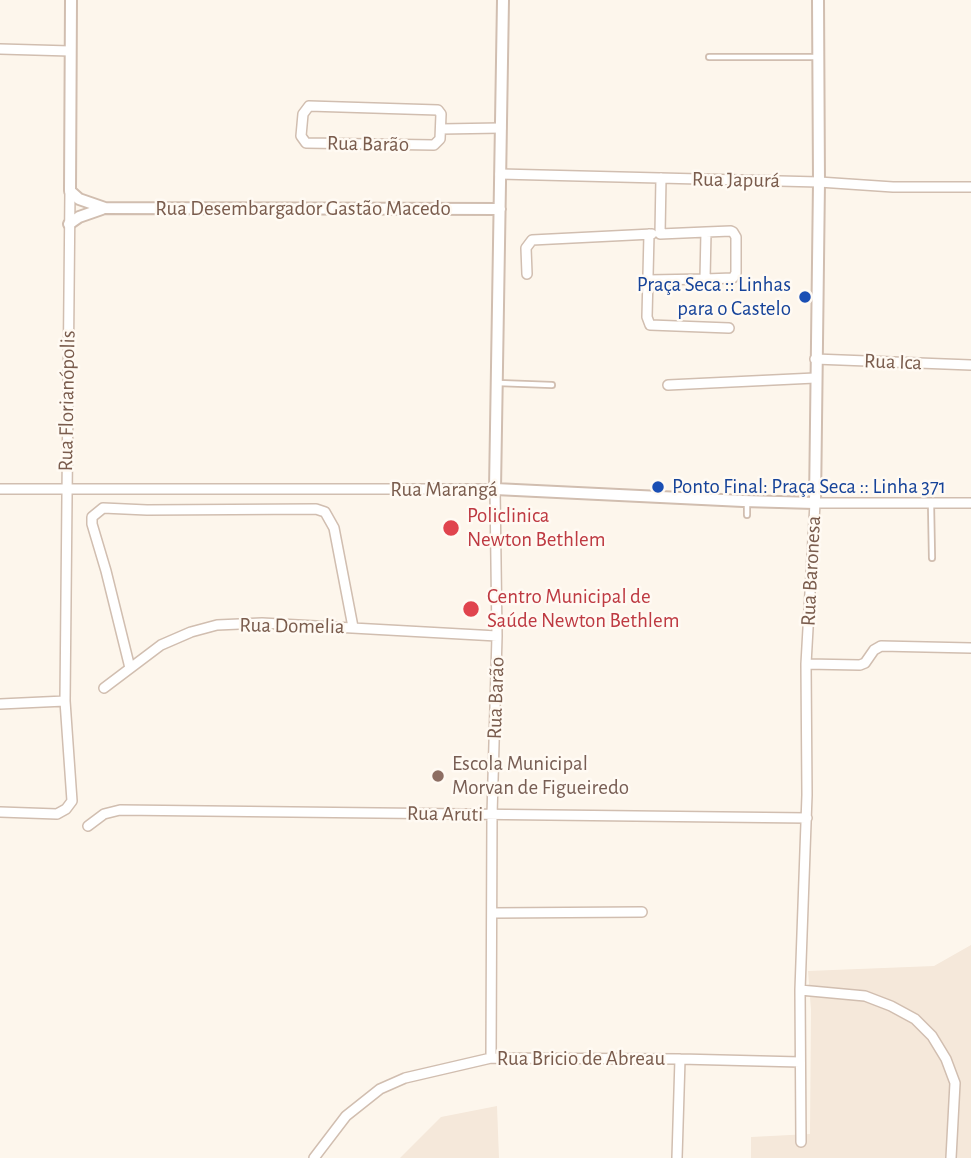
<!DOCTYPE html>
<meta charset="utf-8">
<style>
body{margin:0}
canvas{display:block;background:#fdf6ec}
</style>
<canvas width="971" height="1158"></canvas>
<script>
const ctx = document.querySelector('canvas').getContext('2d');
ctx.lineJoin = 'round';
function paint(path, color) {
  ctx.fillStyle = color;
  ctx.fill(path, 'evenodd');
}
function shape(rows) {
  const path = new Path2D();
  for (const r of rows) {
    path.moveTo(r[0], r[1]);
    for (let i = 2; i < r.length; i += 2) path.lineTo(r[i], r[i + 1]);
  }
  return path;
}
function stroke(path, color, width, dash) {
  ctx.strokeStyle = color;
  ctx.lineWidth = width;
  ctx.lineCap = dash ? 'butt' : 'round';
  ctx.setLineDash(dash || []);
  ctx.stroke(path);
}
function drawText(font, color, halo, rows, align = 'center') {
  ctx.font = font + ' "Alegreya Sans",sans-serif';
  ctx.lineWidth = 5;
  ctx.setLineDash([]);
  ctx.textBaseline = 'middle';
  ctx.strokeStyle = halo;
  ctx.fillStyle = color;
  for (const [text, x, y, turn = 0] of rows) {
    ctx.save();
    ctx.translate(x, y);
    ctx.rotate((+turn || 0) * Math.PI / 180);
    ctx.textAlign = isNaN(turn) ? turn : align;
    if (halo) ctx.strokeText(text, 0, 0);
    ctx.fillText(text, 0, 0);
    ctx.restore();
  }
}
paint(shape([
 [971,945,971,1158,751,1158,751,1137,810,1134,811,1010,808,971,934,966],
 [497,1106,499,1158,400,1158,441,1117]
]), '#f5e8da');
const service = shape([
 [709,57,817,57],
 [498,383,552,385],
 [931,504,932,558],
 [747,515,747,502]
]);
const minor = shape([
 [0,49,70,51],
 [309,106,438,110,441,114,440,139,434,145,306,143,301,136,303,114,309,106],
 [441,129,501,128],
 [500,174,819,182,893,187,971,187],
 [661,178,660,234,706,232,731,231,733,232,736,237,736,273,733,278,705,279,706,232],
 [649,234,647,317,650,325,729,328],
 [527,274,526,248,532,240,652,234],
 [648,280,705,279],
 [815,359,971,365],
 [668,385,815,378],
 [0,489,495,489,497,636,492,815,491,1058],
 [806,664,860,665,865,663,874,650,881,646,971,648],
 [130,668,106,571,92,524,92,517,103,508,147,510,316,509,325,512,334,528,353,627],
 [104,688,161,645,191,632,217,625,262,623,497,636],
 [0,704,65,701],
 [0,812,57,814,66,809,72,801,65,701,70,191],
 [88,826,104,814,120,810,807,818],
 [493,913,642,912],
 [800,990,865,996,891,1006,915,1019,932,1036,946,1059,955,1083,951,1158],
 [801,1142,800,990,807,795,806,664,815,503,971,503],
 [314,1158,346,1116,380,1089,405,1078,491,1058,680,1059,800,1062],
 [677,1158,680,1059]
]);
const tertiary = shape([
 [71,0,70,191,79,199,105,208,500,209],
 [503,0,495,489,743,501,815,503,819,182,818,0],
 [69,224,79,217,102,209]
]);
stroke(service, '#d1beb0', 8);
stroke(minor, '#d1beb0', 12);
stroke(tertiary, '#d1beb0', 14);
stroke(service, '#fff', 4.5);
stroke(minor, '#fff', 9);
stroke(tertiary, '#fff', 10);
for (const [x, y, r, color] of [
 [805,297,7,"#1a4fb4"],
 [658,487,7,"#1a4fb4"],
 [451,528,9,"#e0444e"],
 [471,609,9,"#e0444e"],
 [438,776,7,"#8d6e63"]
]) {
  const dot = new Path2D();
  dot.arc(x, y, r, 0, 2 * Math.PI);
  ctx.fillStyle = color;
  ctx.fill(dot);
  stroke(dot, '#fffaf3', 2.5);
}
drawText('21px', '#7a5c4d', '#fffaf3', [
 ["Rua Barão",368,144,1],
 ["Rua Japurá",736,180,1],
 ["Rua Desembargador Gastão Macedo",303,209],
 ["Rua Ica",893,362,2],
 ["Rua Florianópolis",67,401,-89],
 ["Rua Marangá",444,490],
 ["Rua Baronesa",811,571,-87],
 ["Rua Domelia",292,626,1],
 ["Rua Barão",496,698,-88],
 ["Rua Aruti",445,814,1],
 ["Rua Bricio de Abreau",581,1059]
]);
drawText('21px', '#164399', '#fffaf3', [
 ["Praça Seca :: Linhas",791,285],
 ["para o Castelo",791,309],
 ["Ponto Final: Praça Seca :: Linha 371",672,487,"left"]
], 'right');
drawText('21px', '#be3a42', '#fffaf3', [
 ["Policlinica",467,516],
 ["Newton Bethlem",467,540],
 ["Centro Municipal de",487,597],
 ["Saúde Newton Bethlem",487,621]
], 'left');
drawText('21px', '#785e54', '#fffaf3', [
 ["Escola Municipal",452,764],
 ["Morvan de Figueiredo",452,788]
], 'left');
</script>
